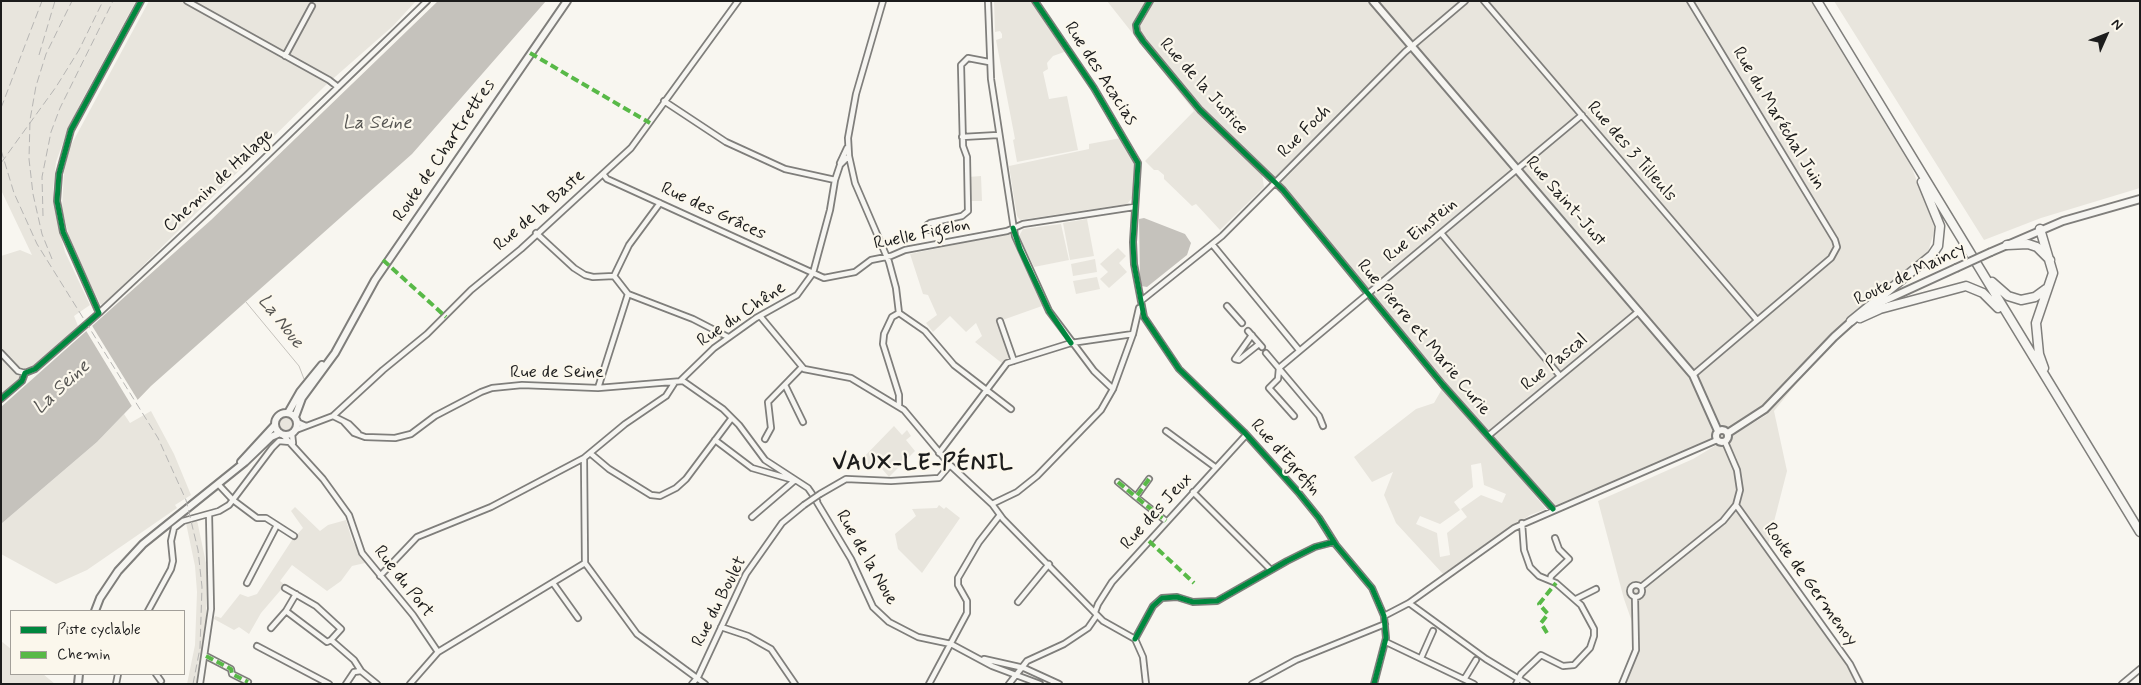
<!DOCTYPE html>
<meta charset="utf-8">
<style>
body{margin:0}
#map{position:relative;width:2141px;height:685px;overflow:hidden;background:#f8f6f0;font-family:Mynerve,sans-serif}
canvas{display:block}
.frame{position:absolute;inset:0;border:2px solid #1c1c1c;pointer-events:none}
.legend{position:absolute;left:10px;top:610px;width:175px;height:65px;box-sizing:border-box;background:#fbf7ec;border:1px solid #a29f99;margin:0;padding:6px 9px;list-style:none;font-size:15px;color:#1c1c1c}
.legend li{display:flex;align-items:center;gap:10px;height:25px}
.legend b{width:25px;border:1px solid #a29f99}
.north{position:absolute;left:2081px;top:10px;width:50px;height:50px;-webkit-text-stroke:4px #fbf7ec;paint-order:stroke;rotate:46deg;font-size:14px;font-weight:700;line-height:20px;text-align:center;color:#1c1c1c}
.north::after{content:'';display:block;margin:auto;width:18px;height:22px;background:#1c1c1c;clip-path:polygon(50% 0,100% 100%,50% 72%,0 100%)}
</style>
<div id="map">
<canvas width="2141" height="685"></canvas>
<div class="frame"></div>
<ul class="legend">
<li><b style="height:6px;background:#00873e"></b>Piste cyclable</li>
<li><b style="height:6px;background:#58b947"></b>Chemin</li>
</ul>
<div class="north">N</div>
</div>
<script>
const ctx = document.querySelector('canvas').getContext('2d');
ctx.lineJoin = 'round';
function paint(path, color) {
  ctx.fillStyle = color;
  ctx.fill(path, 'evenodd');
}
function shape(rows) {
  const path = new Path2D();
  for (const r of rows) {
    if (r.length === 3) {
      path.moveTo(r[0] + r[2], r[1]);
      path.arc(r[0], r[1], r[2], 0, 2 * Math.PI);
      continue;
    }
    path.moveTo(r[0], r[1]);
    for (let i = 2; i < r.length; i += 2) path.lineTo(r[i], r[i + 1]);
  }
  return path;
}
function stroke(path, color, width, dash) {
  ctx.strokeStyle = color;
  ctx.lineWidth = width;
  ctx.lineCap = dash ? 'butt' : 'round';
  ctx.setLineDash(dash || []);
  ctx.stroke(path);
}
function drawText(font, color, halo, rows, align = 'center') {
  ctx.font = font + ' Mynerve,sans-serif';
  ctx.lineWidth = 4.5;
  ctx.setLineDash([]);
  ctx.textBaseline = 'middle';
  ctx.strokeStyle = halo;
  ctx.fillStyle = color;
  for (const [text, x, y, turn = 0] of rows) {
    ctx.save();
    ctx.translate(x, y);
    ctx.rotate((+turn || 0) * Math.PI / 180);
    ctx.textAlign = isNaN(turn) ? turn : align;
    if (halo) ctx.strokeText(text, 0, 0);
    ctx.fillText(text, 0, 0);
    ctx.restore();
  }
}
paint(shape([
 [1,1,136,1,80,104,65,137,56,162,53,190,58,226,65,252,90,305,74,316,78,326,1,394,1,256,20,250,32,255,1,190],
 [149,1,416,1,393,26,327,84,103,305,100,304,71,244,62,209,64,172,70,147],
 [994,1,1030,1,1067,51,1053,56,1047,63,1048,69,1043,72,1049,99,1067,96,1078,150,1017,162,1013,140,1015,139,996,40,1002,38,1002,34,1000,31,995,32],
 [1107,1,1812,1,1907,155,1935,229,1928,252,1854,312,1774,411,1787,471,1768,545,1863,679,1864,684,1623,684,1636,658,1637,636,1624,599,1598,501,1693,459,1768,414,1725,433,1724,438,1719,436,1552,509,1272,174,1262,174,1264,187,1220,230,1196,204,1192,206,1164,179,1164,175,1158,170,1154,170,1145,161,1194,111],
 [1834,1,2140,1,2140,188,2041,218,1984,240],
 [1121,138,1135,165,1132,198,1127,204,1020,220,1017,216,1009,166,1089,149,1089,144],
 [981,176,982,201,970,201,968,177],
 [1087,219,1094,256,1070,260,1063,223],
 [1061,224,1069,260,1034,267,1019,236,1023,229],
 [1011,233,1042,306,997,322,1011,359,1003,364,975,342,982,336,976,323,966,332,950,316,933,332,926,323,937,315,928,295,923,294,910,254],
 [1118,248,1126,256,1119,263,1127,272,1109,288,1100,279,1108,272,1100,264],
 [1095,259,1097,272,1073,276,1071,264],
 [1097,277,1100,289,1076,294,1073,281],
 [1442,389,1478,426,1546,509,1530,515,1443,574,1396,523,1384,495,1393,472,1372,482,1354,457,1416,409,1434,403],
 [1481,463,1484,485,1506,494,1502,503,1481,495,1461,509,1467,517,1447,533,1450,555,1440,557,1437,533,1416,524,1420,516,1440,524,1460,510,1454,502,1473,487,1471,465],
 [151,411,174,454,191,495,175,505,177,508,87,570,56,584,1,554,1,524,97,442,124,414,130,423],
 [287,424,8],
 [894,426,902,435,907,430,911,436,906,440,915,451,889,477,877,463,869,470,860,461],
 [939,505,944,509,946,507,960,518,922,573,898,549,895,534,916,516,912,509,937,508],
 [295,507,320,531,328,525,346,520,352,540,365,563,352,566,341,581,327,591,292,565,280,581,285,585,261,613,249,634,239,627,234,630,214,619,215,616,221,618,240,594,248,597,257,594,292,540,303,528,291,511],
 [197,520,207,568,206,625,197,684,187,684,195,645,197,592,195,566,186,523],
 [1,641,11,649,11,674,43,674,55,684,1,684]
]), '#e8e5dd');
paint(shape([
 [438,1,546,1,412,154,151,386,97,442,1,524,1,407,211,220],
 [1144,218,1185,234,1191,243,1187,255,1147,287,1141,286,1140,278,1139,219]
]), '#c5c2bc');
paint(shape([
 [91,324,139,402,133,408,85,329]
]), '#f8f6f0');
stroke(shape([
 [246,302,299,366,304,379]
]), '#c5c2bc', 1);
const street = shape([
 [187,1,329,80,338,87],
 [988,1,991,79,1015,236,1049,311,1094,371,1113,389],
 [1035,1,1094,88,1138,163,1133,242,1134,264,1144,317,1179,369,1244,432,1298,492,1319,518,1336,545,1372,588,1384,616,1386,638,1374,684],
 [1150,1,1136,25,1137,32,1143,41,1200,110,1283,190,1443,385,1553,509],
 [1484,1,1757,320],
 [1690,1,1835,240,1837,247,1831,258,1693,375],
 [285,56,312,6],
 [664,101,726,142,785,169,835,180],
 [962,137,998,135],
 [849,156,855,183,889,262,896,288,899,313],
 [840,163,847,148],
 [603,174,607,179,824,278,855,272,871,260,891,256,905,250,1007,231,1023,224,1134,207],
 [935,222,933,230,928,230,927,225,930,223,935,222,962,216,968,211,967,157,963,146,961,65,968,58,989,62],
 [536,233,574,268,585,275,593,277,614,276,628,294,693,319,728,337],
 [1441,233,1560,376],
 [1212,244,1299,350],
 [614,276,629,245,660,203],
 [1141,301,1222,236,1405,52,1465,1],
 [1227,306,1242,323],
 [99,313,63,232,57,201,59,174,71,130,141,1],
 [899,313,925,331,954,365,1011,409],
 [899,313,892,317,884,334,883,344,899,395,899,406],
 [760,316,804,369,851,378,904,410,950,465,992,504,1003,519,1103,621,1135,639,1143,657,1146,684],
 [1000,321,1014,361],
 [1248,331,1262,347],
 [1252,335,1235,359,1239,360,1259,344],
 [1,353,18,371,25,373],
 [1266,353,1319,416,1323,426],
 [25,373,35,369,99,313,247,175,427,1],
 [680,381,714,348,756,318,797,295,813,273,830,210,835,180,840,165,849,156,848,138,856,94,883,1],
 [785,385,803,422],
 [598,388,628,294],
 [1,399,22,381,25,373],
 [333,416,383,370,427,334,471,290,521,249,631,148,738,1],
 [333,416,349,424,358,433],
 [1294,416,1269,388,1278,379,1279,368,1582,115],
 [297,422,306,426],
 [344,422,354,433,365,437,395,438,411,434,435,416,481,392,492,388,522,385,598,388,683,381,723,409,739,425,765,460,808,488,817,501],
 [296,430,333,416],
 [1166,431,1215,467],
 [292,434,293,443],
 [283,435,323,479,349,515,362,553,413,615,438,652,410,684],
 [1488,436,1639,311],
 [765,439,771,428,768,402,802,367],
 [715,440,752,468,797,481],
 [590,453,609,469,651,495,660,496,676,488,686,479,731,419],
 [939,453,1007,363,1071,343,1133,334],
 [1149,479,1136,497,1166,521],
 [1118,482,1136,497],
 [218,484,233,500,257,518,266,518,294,536],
 [1193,492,1271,570],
 [820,494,846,479,891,481,939,478,950,465],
 [815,499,851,559,873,607,889,622,918,637,951,644,992,666,1040,684],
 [992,504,1017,492,1037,476,1101,410,1113,389,1133,334,1139,308],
 [1736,505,1850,664,1860,684],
 [752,517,794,481],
 [585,563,584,458,625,424,666,396,675,382],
 [585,563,637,634,705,684],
 [380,576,417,537,491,507,584,458],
 [1550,580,1551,576,1569,559,1559,549,1555,538],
 [247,583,277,525],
 [553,583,578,618],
 [1636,591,6],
 [1641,587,1723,521,1736,505,1740,490,1737,470,1725,442],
 [285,588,316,606,341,629,331,640,354,660,361,671],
 [296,594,286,611,327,642,331,640],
 [1576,599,1596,589],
 [1018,602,1049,564],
 [1409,603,1486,659,1527,684],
 [148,611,171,569,173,561,171,541,174,528,183,521,219,511,229,505,272,448,279,441,290,442],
 [1095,612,1098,604,1112,582,1246,435],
 [1384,616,1409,603,1514,528,1717,440],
 [721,627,748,636,771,649,795,684],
 [271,628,286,611],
 [1135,639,1153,606,1162,598,1177,597,1193,602,1217,601,1287,561,1315,547,1334,542],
 [1386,642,1474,684],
 [257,646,329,684],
 [438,652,585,563],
 [206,656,231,669,232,674,248,682],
 [1421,658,1433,631],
 [984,659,1024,668,1059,684],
 [156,674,161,681],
 [1465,678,1476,660],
 [116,684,118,674],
 [200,684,211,609,209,514],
 [346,684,354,672,361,671,377,684],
 [692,684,698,677,746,574,782,523,804,505],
 [929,684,967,613,967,601,958,585,958,578,979,542,1000,515],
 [1009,684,1027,661,1064,644,1088,628,1097,615],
 [1252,684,1296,660,1385,624],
 [1516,684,1521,674,1541,655,1563,666,1574,665,1590,648,1594,636,1594,629,1581,605,1556,583,1539,576,1530,567,1524,550,1522,523],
 [1622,684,1636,650,1635,598],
 [2122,684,2140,669]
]);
const secondary = shape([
 [1373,1,1693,375,1718,431],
 [1991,252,2063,221,2140,199],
 [1873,306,1956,268],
 [288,413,300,392,322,365],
 [286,424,11],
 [295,417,302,398,335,353,375,280,567,1],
 [1722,436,6],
 [1728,433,1765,409,1834,337,1854,319],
 [241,462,275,425],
 [95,611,100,598,118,571,143,544,245,462,271,437,280,433],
 [78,684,79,674]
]);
const primary = shape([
 [1817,1,2140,532],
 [2040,229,2053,273,2036,323,2039,354,2044,368],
 [2007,245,2028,244,2037,247,2050,260],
 [1992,282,2008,296,2021,300,2035,297,2046,289],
 [1860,318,1880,309,1966,286,1983,293,1998,308],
 [1851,321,1932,255,1938,246,1940,226,1922,182]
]);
stroke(street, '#7f7e7b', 8);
stroke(secondary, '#7f7e7b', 10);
stroke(primary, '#7f7e7b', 11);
stroke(street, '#f6f5f1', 4.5);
stroke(secondary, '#f6f5f1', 6);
stroke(primary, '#f6f5f1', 8);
stroke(shape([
 [39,55,55,1],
 [1,108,42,1],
 [1,150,14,193,37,244,158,438,186,500,198,550,202,587,200,648,193,684],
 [1,163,56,87,79,50,103,1],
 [43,216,42,177,51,132,60,108,113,1],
 [52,259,42,234,33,194,29,159,30,120,36,86,46,54,72,1]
]), '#b7b6b4', 1, [8, 4]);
const streetBridge = shape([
 [804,505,820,494]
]);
const secondaryBridge = shape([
 [1956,268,1991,252]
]);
stroke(streetBridge, '#7f7e7b', 8, []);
stroke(secondaryBridge, '#7f7e7b', 10, []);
stroke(streetBridge, '#f6f5f1', 4.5);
stroke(secondaryBridge, '#f6f5f1', 6);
stroke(shape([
 [530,53,650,123],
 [383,260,446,317],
 [1149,479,1136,497,1166,521],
 [1118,482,1136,497],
 [1149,541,1194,583],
 [1547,633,1541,623,1548,614,1539,604,1556,583],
 [206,656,231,669,232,674,248,682]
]), '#58b947', 4, [8, 4]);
stroke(shape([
 [1035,1,1094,88,1138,163,1133,242,1134,264,1144,317,1179,369,1244,432,1298,492,1319,518,1336,545,1372,588,1384,616,1386,638,1374,684],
 [1150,1,1136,25,1137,32,1143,41,1200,110,1283,190,1443,385,1553,509],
 [1013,228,1020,249,1049,311,1071,343],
 [1,399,22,381,25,373,35,369,99,313,63,232,57,201,59,174,71,130,141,1],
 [1135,639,1153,606,1162,598,1177,597,1193,602,1217,601,1287,561,1315,547,1334,542]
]), '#00873e', 5);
drawText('18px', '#1c1c1c', '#fbf7ec', [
 ["Rue des Acacias",1100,74,57],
 ["Rue de la Justice",1203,87,48],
 ["Rue du Maréchal Juin",1778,119,59],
 ["Rue Foch",1305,132,-45],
 ["Route de Chartrettes",445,151,-56],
 ["Rue des 3 Tilleuls",1631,152,49],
 ["Chemin de Halage",219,181,-43],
 ["Rue Saint-Just",1565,202,49],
 ["Rue de la Baste",540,211,-41],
 ["Rue des Grâces",713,212,25],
 ["Rue Einstein",1421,231,-40],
 ["Ruelle Figelon",922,235,-12],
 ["Route de Maincy",1910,275,-26],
 ["Rue du Chêne",742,315,-34],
 ["Rue Pierre et Marie Curie",1423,338,50],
 ["Rue Pascal",1555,363,-39],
 ["Rue de Seine",557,373],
 ["Rue d'Egrefin",1285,458,48],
 ["Rue des Jeux",1157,512,-48],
 ["Rue de la Noue",866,558,60],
 ["Rue du Port",403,582,52],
 ["Route de Germenoy",1810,585,54],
 ["Rue du Boulet",720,602,-63]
]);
drawText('italic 19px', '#575653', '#fbf7ec', [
 ["La Seine",377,124],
 ["La Noue",280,322,52],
 ["La Seine",62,388,-43]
]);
ctx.letterSpacing = '1px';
drawText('bold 22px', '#1c1c1c', '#fbf7ec', [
 ["VAUX-LE-PÉNIL",923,464]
]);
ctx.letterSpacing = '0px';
</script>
